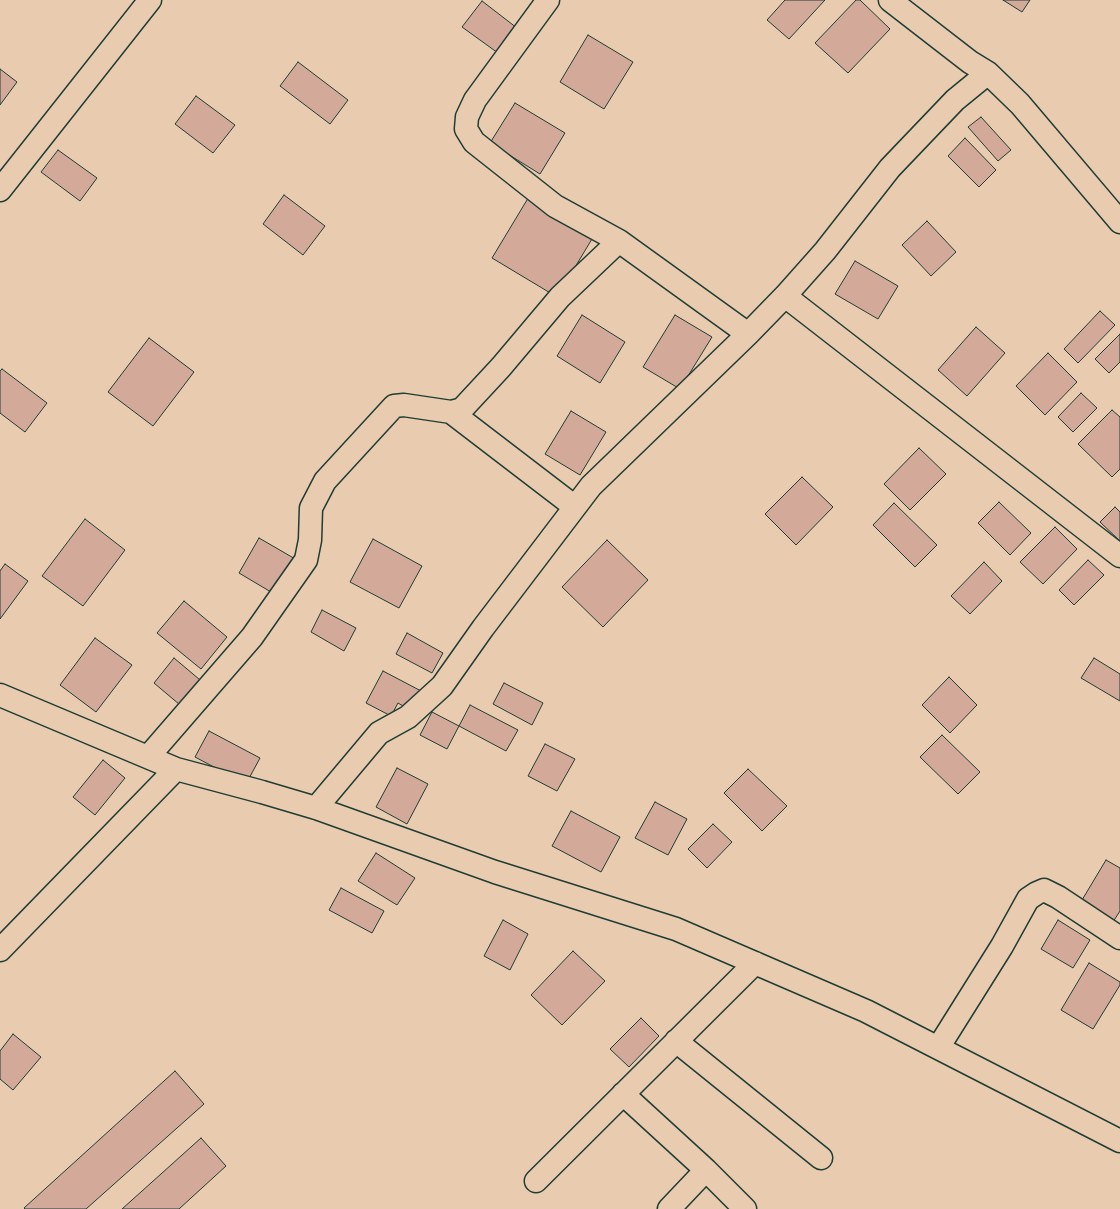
<!DOCTYPE html>
<style>
body{margin:0}
canvas{display:block;background:#e9ccaf}
</style>
<canvas width="1120" height="1209"></canvas>
<script>
const ctx = document.querySelector('canvas').getContext('2d');
ctx.lineJoin = 'round';
function paint(path, color) {
  ctx.fillStyle = color;
  ctx.fill(path, 'evenodd');
}
function shape(rows) {
  const path = new Path2D();
  for (const r of rows) {
    path.moveTo(r[0], r[1]);
    for (let i = 2; i < r.length; i += 2) path.lineTo(r[i], r[i + 1]);
  }
  return path;
}
function stroke(path, color, width, dash) {
  ctx.strokeStyle = color;
  ctx.lineWidth = width;
  ctx.lineCap = dash ? 'butt' : 'round';
  ctx.setLineDash(dash || []);
  ctx.stroke(path);
}
const building = shape([
 [785,0,825,0,789,39,767,20,785,0],
 [856,0,860,0,890,29,848,73,815,43,856,0],
 [1003,0,1030,0,1022,12,1003,0],
 [482,1,517,28,498,53,462,27,482,1],
 [588,35,633,62,604,109,560,82,588,35],
 [298,62,348,100,330,124,280,86,298,62],
 [0,69,17,82,0,105,0,69],
 [196,96,235,125,213,153,175,124,196,96],
 [515,103,565,133,540,174,490,143,515,103],
 [981,117,1011,150,998,161,968,127,981,117],
 [965,138,996,170,979,187,948,156,965,138],
 [58,150,97,178,80,201,41,172,58,150],
 [284,195,325,226,303,255,263,224,284,195],
 [530,195,595,234,557,297,492,258,530,195],
 [927,221,956,252,931,276,902,245,927,221],
 [855,261,898,286,878,319,835,294,855,261],
 [1100,311,1115,325,1078,363,1064,349,1100,311],
 [582,315,625,342,600,383,557,356,582,315],
 [675,315,712,337,680,389,643,367,675,315],
 [976,327,1005,353,967,396,938,370,976,327],
 [1120,334,1120,362,1109,373,1095,359,1120,334],
 [149,338,194,372,153,426,108,392,149,338],
 [1048,353,1077,382,1045,415,1016,386,1048,353],
 [2,369,47,403,25,432,0,413,0,371,2,369],
 [1081,393,1097,408,1073,432,1058,417,1081,393],
 [1112,410,1120,417,1120,469,1112,477,1078,444,1112,410],
 [571,411,606,432,580,475,545,454,571,411],
 [919,448,946,474,910,510,884,484,919,448],
 [802,477,833,507,796,545,765,514,802,477],
 [999,502,1031,533,1010,555,978,523,999,502],
 [894,503,937,545,915,567,873,525,894,503],
 [1115,507,1120,512,1120,541,1100,522,1115,507],
 [85,519,125,550,83,606,42,576,85,519],
 [1055,527,1077,549,1043,584,1020,562,1055,527],
 [259,538,297,560,276,595,239,573,259,538],
 [373,539,422,566,399,608,350,582,373,539],
 [607,540,648,580,603,627,562,587,607,540],
 [1088,560,1104,575,1074,605,1059,590,1088,560],
 [984,562,1002,581,970,614,951,596,984,562],
 [5,564,28,581,0,619,0,571,5,564],
 [184,601,227,637,201,669,157,633,184,601],
 [322,610,356,628,344,651,311,632,322,610],
 [407,633,443,653,432,673,396,654,407,633],
 [95,638,132,665,96,712,60,685,95,638],
 [174,658,206,685,186,710,154,683,174,658],
 [1094,658,1120,674,1120,701,1081,678,1094,658],
 [383,671,423,692,413,712,398,703,391,716,366,703,383,671],
 [949,677,977,705,950,733,922,705,949,677],
 [504,683,543,703,532,725,493,704,504,683],
 [470,705,518,730,506,751,459,726,470,705],
 [432,712,459,726,447,749,420,735,432,712],
 [209,731,260,758,246,784,195,757,209,731],
 [942,735,980,772,958,794,920,757,942,735],
 [545,744,575,759,557,791,528,776,545,744],
 [103,760,125,778,95,815,73,797,103,760],
 [397,768,428,784,407,824,376,807,397,768],
 [748,769,787,806,762,831,724,793,748,769],
 [655,802,687,819,668,855,635,838,655,802],
 [571,811,620,837,601,872,552,846,571,811],
 [713,824,732,842,707,868,688,849,713,824],
 [376,853,415,878,397,905,358,881,376,853],
 [1106,860,1120,868,1120,911,1111,925,1079,905,1106,860],
 [341,888,384,911,372,933,329,910,341,888],
 [503,920,528,934,510,970,484,956,503,920],
 [1058,920,1090,940,1073,968,1041,949,1058,920],
 [573,951,605,981,562,1025,531,995,573,951],
 [1089,963,1120,982,1120,985,1093,1029,1061,1010,1089,963],
 [641,1018,659,1036,629,1067,610,1049,641,1018],
 [13,1034,41,1057,13,1090,0,1079,0,1051,13,1034],
 [175,1071,204,1104,86,1209,25,1209,24,1208,175,1071],
 [201,1138,226,1166,179,1209,122,1209,201,1138]
]);
paint(building, '#d3a99a');
stroke(building, '#1f3d34', 1);
const minor = shape([
 [548,0,475,100,467,117,466,129,474,142,555,206,619,241],
 [890,0,970,62,988,73,1020,104,1120,222],
 [0,190,150,0],
 [785,296,1120,556],
 [451,412,575,507],
 [0,695,176,769,262,792,316,808,495,872,676,929,866,1011,1120,1141],
 [148,757,252,637,306,560,310,540,311,508,325,481,394,406,404,405,451,412,462,409,501,367,560,297,619,241,748,334],
 [316,808,379,733,408,717,442,686,483,628,591,486,748,334,785,296,825,251,890,168,955,100,988,73],
 [0,950,176,769],
 [676,1041,821,1158],
 [938,1048,1002,946,1028,899,1037,893,1044,890,1058,897,1120,938],
 [623,1094,706,1170,745,1209],
 [536,1181,755,963],
 [669,1209,706,1170]
]);
stroke(minor, '#1f3d34', 25);
stroke(minor, '#e9ccaf', 22);
</script>
